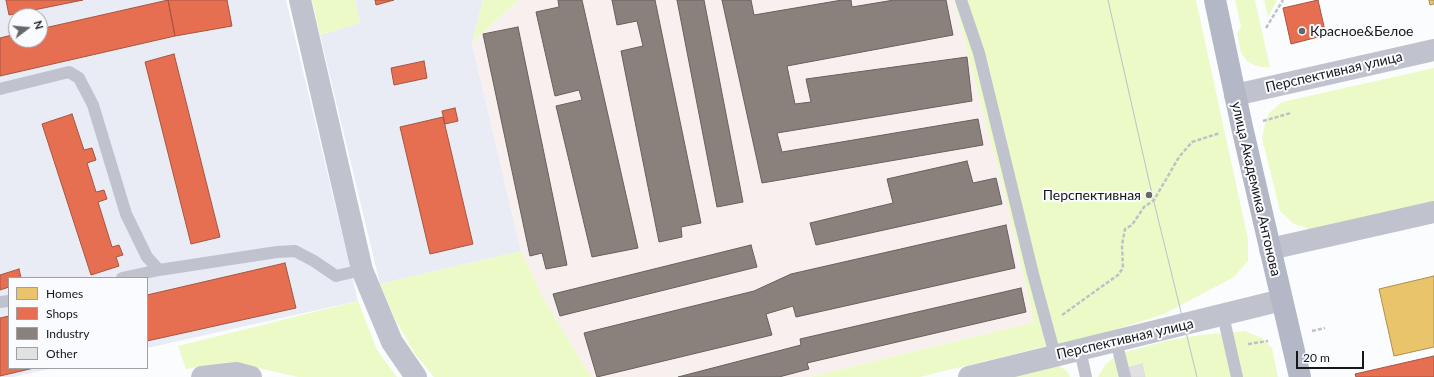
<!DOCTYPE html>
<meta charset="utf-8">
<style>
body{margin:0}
#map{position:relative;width:1434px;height:377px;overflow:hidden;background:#fbfcfe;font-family:Lato,sans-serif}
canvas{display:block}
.legend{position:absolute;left:8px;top:277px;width:140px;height:92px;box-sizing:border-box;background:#fafbff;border:1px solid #9fa0a3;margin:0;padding:5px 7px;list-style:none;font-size:12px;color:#161719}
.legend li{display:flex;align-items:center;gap:8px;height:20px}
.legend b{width:20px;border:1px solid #9fa0a3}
.north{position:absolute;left:8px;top:8px;width:40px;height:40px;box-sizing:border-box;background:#fafbff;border:1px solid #9fa0a3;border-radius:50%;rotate:74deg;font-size:11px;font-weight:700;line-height:16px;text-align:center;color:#161719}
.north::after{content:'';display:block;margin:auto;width:14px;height:18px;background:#666769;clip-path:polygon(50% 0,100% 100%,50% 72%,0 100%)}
.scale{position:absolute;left:1296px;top:351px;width:68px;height:18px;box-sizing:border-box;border:2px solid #161719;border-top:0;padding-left:5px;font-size:12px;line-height:14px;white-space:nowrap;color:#161719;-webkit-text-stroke:3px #fafbff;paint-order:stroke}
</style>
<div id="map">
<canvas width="1434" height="377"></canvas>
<ul class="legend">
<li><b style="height:11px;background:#e9c46a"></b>Homes</li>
<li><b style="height:11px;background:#e76f51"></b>Shops</li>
<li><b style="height:11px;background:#8a817c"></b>Industry</li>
<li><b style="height:11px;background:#e2e1e2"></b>Other</li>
</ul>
<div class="north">N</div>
<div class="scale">20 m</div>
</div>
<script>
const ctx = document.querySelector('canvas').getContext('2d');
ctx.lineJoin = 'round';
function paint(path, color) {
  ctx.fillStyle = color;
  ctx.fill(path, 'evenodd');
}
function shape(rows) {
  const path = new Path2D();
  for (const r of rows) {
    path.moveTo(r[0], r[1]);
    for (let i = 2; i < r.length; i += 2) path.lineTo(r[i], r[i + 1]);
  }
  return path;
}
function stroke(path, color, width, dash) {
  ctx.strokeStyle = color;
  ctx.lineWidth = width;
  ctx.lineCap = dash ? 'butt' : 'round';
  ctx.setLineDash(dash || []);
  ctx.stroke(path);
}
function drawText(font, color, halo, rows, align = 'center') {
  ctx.font = font + ' Lato,sans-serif';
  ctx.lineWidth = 4;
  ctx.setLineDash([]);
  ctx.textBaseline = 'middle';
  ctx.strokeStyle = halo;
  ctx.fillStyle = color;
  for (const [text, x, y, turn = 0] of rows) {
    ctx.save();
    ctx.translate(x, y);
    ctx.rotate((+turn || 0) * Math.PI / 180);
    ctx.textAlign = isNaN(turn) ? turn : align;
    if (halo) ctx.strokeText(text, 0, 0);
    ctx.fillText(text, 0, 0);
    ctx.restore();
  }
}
paint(shape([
 [0,0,286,0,358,301,147,348,147,278,9,278,9,368,54,368,13,377,0,377],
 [16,16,40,16,40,40,16,40],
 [355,0,483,0,472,43,521,251,380,284,320,35,360,23]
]), '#e9ecf4');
paint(shape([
 [518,0,954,0,1007,203,1034,322,809,377,591,377,543,298,521,251,472,43]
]), '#f7f0ee');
paint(shape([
 [312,0,355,0,360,23,320,35],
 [483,0,518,0,472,43],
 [954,0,1196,0,1248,239,1248,261,1234,277,1164,314,1105,333,1043,347,920,377,809,377,1034,322,1007,203],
 [1235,0,1255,0,1270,67,1262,67,1254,65,1247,61,1241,53,1237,33,1241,27],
 [1264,0,1277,0,1268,17],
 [1434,68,1434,204,1322,230,1310,229,1294,224,1280,211,1262,138,1265,124,1269,113,1282,102],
 [521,251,543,298,591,377,434,377,415,354,395,319,380,284],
 [358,301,377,350,397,377,298,377,231,362,186,369,178,346],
 [1245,331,1262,338,1272,348,1278,377,1098,377,1105,365,1118,354,1170,340,1201,335],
 [1055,363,1068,372,1070,377,990,377]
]), '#ecfac8');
const homes = shape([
 [1429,0,1434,0,1434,4,1430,5,1429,0],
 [1434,276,1434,347,1394,356,1379,289,1434,276]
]);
paint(homes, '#e9c46a');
stroke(homes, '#aa9052', 1);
const shops = shape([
 [6,0,83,0,9,15,6,0],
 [168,0,175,36,0,76,0,38,16,34,16,40,40,40,40,29,168,0],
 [168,0,227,0,232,26,175,36,168,0],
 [375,0,394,0,376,5,375,0],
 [1318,0,1326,35,1291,44,1283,8,1318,0],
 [174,54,220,237,191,244,145,62,174,54],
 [424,61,427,78,394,85,391,68,424,61],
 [455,108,458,121,445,124,442,111,455,108],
 [72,114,84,150,92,148,96,160,87,163,96,192,104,190,107,199,98,202,112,247,119,245,123,255,116,257,119,266,91,275,42,124,72,114],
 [443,117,473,244,430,254,400,127,443,117],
 [285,263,296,308,147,341,147,295,285,263],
 [19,269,21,278,9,278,9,287,0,290,0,275,19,269],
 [9,316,9,368,34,368,0,376,0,318,9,316],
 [1434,356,1434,377,1356,377,1355,374,1434,356]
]);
paint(shops, '#e76f51');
stroke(shops, '#a85540', 1);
const industry = shape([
 [558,0,582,0,638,248,592,257,556,106,582,100,579,90,555,96,536,12,559,7,558,0],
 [612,0,655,0,701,223,681,227,682,237,659,242,621,51,643,46,637,21,617,25,612,0],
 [677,0,704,0,743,202,717,207,677,0],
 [722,0,751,0,754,15,842,0,851,0,852,7,894,0,946,0,953,35,787,66,795,104,811,102,806,79,967,57,972,101,777,133,782,152,978,119,983,145,762,183,722,0],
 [518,27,567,265,546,269,542,253,530,256,483,34,518,27],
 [967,161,973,183,996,178,1002,204,816,245,810,223,893,203,887,179,967,161],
 [1006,225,1015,268,796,317,793,306,766,314,772,335,597,377,584,333,754,291,791,274,1006,225],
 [751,245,757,267,560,316,553,294,751,245],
 [1021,288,1026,312,807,363,809,369,779,377,678,377,801,345,800,339,1021,288]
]);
paint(industry, '#8a817c');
stroke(industry, '#67615e', 1);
const building = shape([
 [1142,364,1145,377,1131,377,1128,368,1142,364]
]);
paint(building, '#e2e1e2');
stroke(building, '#dcdbdc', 1);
stroke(shape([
 [1266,28,1283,0],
 [1263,121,1291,113],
 [1062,315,1118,275,1123,268,1122,245,1125,229,1132,225,1144,207,1154,200,1179,157,1192,142,1220,133],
 [1312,331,1325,328],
 [1248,344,1268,341]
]), '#bfc1c8', 2.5, [4, 2]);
stroke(shape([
 [961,0,979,53,1033,274,1055,355],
 [0,89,69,72,79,78,93,105,126,214,147,257,159,270],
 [122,278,159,270,277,252,295,251,314,261,336,276,362,270],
 [0,302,9,301],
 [1223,315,1237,377],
 [1116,341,1125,377],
 [1080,350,1086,377]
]), '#c0c3ce', 12);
stroke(shape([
 [300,0,362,270,392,342,416,377],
 [202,377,236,373,251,377],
 [969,377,1282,300]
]), '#c0c3ce', 22);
stroke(shape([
 [1235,95,1434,50],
 [1270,249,1434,212]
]), '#c0c3ce', 22);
stroke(shape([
 [1215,0,1242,127,1300,377]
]), '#b4b8c6', 22);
stroke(shape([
 [1108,0,1152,194,1197,377]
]), '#bdc0c5', 1);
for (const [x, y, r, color] of [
 [1302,31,4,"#666769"],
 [1149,195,4,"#666769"]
]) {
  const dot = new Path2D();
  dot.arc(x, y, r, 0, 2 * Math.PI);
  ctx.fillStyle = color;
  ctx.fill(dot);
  stroke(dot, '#fafbff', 1.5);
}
drawText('14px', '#161719', '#fafbff', [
 ["Красное&Белое",1310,31],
 ["Перспективная",1141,195,"right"]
], 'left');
drawText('14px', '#161719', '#fafbff', [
 ["Перспективная улица",1334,72,-13],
 ["улица Академика Антонова",1256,189,77],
 ["Перспективная улица",1125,339,-13]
]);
</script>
